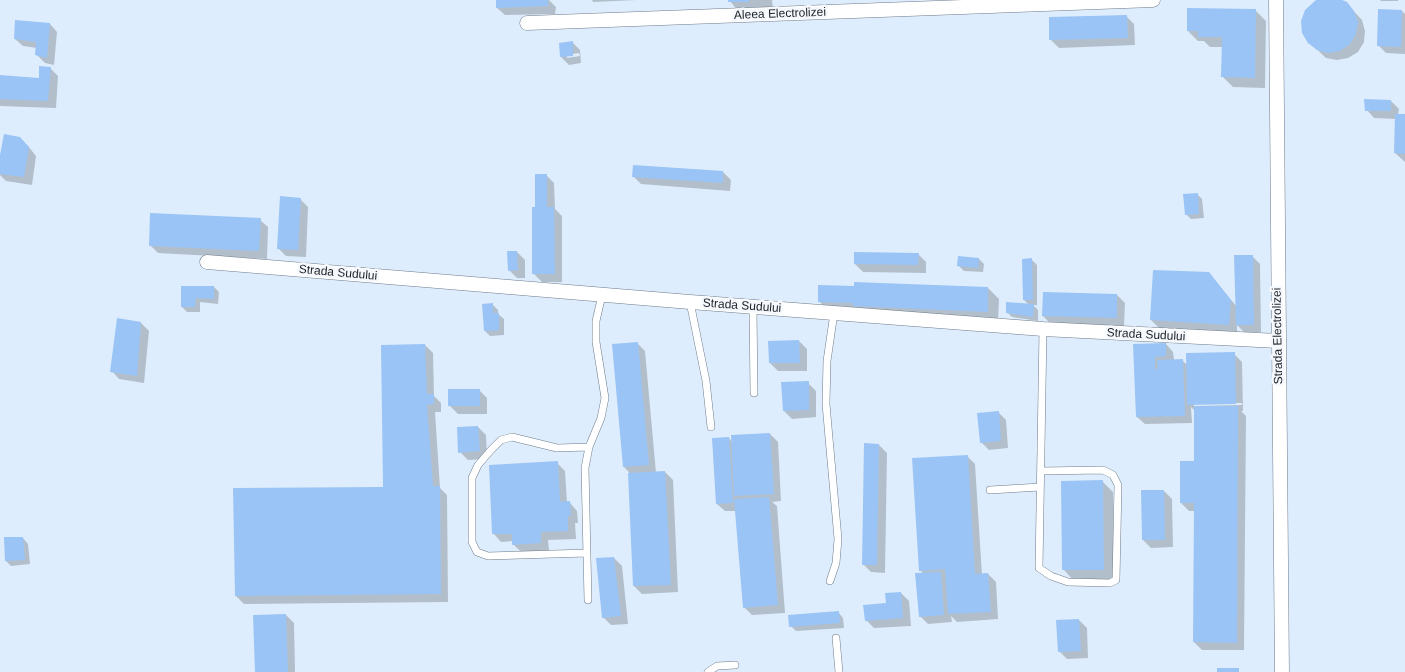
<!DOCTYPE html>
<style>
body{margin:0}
canvas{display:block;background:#deedfd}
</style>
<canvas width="1405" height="672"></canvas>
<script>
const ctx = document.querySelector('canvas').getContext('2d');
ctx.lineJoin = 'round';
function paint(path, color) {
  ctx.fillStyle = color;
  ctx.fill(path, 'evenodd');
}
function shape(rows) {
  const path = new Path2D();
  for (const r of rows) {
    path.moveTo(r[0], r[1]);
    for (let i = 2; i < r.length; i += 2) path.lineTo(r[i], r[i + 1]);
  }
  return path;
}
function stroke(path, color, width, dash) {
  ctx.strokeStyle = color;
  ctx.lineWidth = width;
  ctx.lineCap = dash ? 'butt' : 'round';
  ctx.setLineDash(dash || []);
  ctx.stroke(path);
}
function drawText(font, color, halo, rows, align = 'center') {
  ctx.font = font + ' Arial,sans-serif';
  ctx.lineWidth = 5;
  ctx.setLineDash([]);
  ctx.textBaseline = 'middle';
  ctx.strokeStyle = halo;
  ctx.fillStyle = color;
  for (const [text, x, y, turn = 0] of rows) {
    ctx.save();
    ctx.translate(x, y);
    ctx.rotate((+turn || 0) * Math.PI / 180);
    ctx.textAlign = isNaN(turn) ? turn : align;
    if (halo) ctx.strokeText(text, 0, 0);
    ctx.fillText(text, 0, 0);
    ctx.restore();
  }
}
paint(shape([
 [508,0,549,0,556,7,555,14,505,15,497,8],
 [592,0,637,0,593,2],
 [729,0,772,0,773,11,740,13],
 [1319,0,1340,0,1346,3,1362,20,1365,31,1364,42,1358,52,1348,58,1337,60,1326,58,1309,42],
 [1380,0,1398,0,1398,1,1381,1],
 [1255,10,1266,21,1265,88,1233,87,1223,77,1223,47,1210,47,1204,41,1198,41,1188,31],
 [1402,11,1405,14,1405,54,1386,53,1378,45],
 [1126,16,1134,24,1135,45,1059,48,1051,40],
 [50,24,57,32,54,65,45,63,37,55,37,48,23,46,15,39],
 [572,42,580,50,581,63,569,65,561,57],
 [579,53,580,56,567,58,567,55],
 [50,68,58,76,56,108,0,106,0,77,40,79],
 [1391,101,1399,109,1398,115,1405,116,1405,162,1395,153,1396,119,1374,118,1367,110],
 [28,146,36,156,32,185,6,181,0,175,0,162],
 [723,172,731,180,730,191,641,184,633,176],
 [546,175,554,183,555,209,562,216,562,282,542,282,534,274,536,209],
 [1197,194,1202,199,1204,218,1191,219,1186,214],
 [300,199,308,207,306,257,286,256,278,248],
 [260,220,268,227,267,259,158,253,150,245],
 [517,252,525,260,525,278,517,278,509,270],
 [918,254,926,262,926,273,863,272,855,264],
 [1252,256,1260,264,1261,332,1245,333,1237,325,1237,332,1159,328,1151,320,1216,282,1237,307],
 [979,259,984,264,983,272,964,271,959,266],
 [1032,260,1037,265,1037,305,1033,305,1038,310,1038,321,1012,317,1007,312,1029,305,1024,300],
 [214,287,219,292,218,304,200,302,200,312,187,312,182,307],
 [988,288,999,299,998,322,830,312,819,301],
 [1117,295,1125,303,1124,326,1051,324,1043,316],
 [493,305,498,310,498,314,504,319,504,335,490,336,485,331],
 [141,323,149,331,144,383,119,379,112,371],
 [799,341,807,349,807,371,778,371,770,363],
 [637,343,645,351,656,473,665,472,673,480,678,592,642,594,634,586,629,472,624,467],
 [1166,344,1173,352,1174,360,1182,360,1187,365,1234,354,1242,362,1243,411,1241,411,1246,416,1244,650,1202,650,1194,642,1195,511,1189,511,1181,503,1195,462,1195,411,1191,407,1192,423,1145,424,1137,417,1134,345],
 [1194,403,1242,403,1242,405,1194,406],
 [425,345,433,353,434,396,441,403,441,412,435,412,440,488,447,495,448,602,244,604,236,596,384,488],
 [808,383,816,391,816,417,792,419,784,411],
 [479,390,487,398,487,414,458,414,450,406],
 [998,412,1006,420,1008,448,989,450,981,442],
 [478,427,486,435,487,459,468,460,460,452],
 [770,434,778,442,781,501,772,502,777,506,785,613,752,615,744,607,736,511,725,511,717,504,729,438,732,442],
 [879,445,887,453,885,573,871,572,863,564],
 [967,456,975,464,982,575,988,574,996,582,998,619,957,622,951,616,952,622,928,624,920,616,924,574,920,570],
 [557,463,565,471,567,503,570,503,577,511,578,523,575,523,576,539,548,540,549,551,521,552,513,544,513,541,501,542,494,534],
 [1102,481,1113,492,1114,580,1074,581,1064,570],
 [1164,491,1172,499,1173,547,1151,548,1143,540],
 [23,538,28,544,30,564,11,566,6,561],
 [614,558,622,566,628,624,611,625,603,617],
 [901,593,909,601,911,626,874,628,866,620],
 [838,612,843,618,844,628,796,631,791,626],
 [286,615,294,623,295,672,256,672],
 [1079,620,1087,628,1088,658,1067,659,1059,651]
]), '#0003');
paint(shape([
 [496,0,548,0,548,6,496,8],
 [728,0,749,0,749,2,728,2],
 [1316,0,1342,0,1347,2,1354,11,1358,22,1356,34,1350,44,1340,51,1328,53,1317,50,1308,43,1302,33,1301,21,1305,10],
 [1187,8,1256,9,1255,78,1221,77,1222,37,1198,37,1198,31,1187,31],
 [1378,9,1402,10,1401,47,1377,46],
 [1127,15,1128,38,1049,40,1049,17],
 [15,20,50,23,47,58,35,55,36,42,14,39],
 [573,41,573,56,560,57,559,43],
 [39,66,51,67,48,101,0,99,0,75,39,78],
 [1364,99,1391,100,1391,111,1365,111],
 [1395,114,1405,114,1405,154,1394,153],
 [4,134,20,137,29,147,24,177,0,174,0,155],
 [633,165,723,171,723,183,632,177],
 [535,174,547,174,547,207,554,207,555,274,532,274,532,207,535,207],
 [1198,193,1199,214,1185,215,1183,194],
 [280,196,301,198,298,250,277,249],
 [150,213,261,218,259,251,149,246],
 [507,251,517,251,518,270,508,271],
 [854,252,919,253,918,265,854,264],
 [1234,255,1253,255,1254,325,1236,325],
 [958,256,979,258,978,268,957,266],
 [1032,258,1033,300,1023,300,1022,259],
 [1153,270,1209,272,1231,300,1229,325,1150,320],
 [854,282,988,287,988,312,853,306,853,303,818,302,818,285,854,286],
 [181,286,214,286,214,299,196,298,195,307,181,307],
 [1043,292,1117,294,1117,318,1042,316],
 [1006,302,1034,304,1033,317,1006,313],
 [493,303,493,313,499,313,499,330,484,331,482,304],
 [117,318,141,322,137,376,110,372],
 [799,340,800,363,769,363,768,341],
 [638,342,649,465,623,467,612,344],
 [1166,343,1166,356,1155,357,1155,369,1158,369,1157,360,1183,359,1185,416,1136,417,1133,344],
 [425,344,427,394,434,394,434,404,427,405,433,486,440,486,441,594,235,596,233,488,383,487,381,345],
 [1235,352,1236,404,1187,405,1186,353],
 [809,381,809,410,783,411,781,382],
 [448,389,480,389,480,406,448,406],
 [1194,406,1238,406,1237,643,1193,642,1194,503,1180,503,1180,461,1194,461],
 [999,411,1001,441,980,443,977,413],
 [478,426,480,451,458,453,457,427],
 [770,433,774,494,734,496,731,435],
 [729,437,733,503,716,504,712,438],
 [864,443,879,444,877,565,862,565],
 [968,455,975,574,988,573,991,612,948,614,945,569,919,571,912,458],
 [558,461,560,502,570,501,571,516,568,516,568,531,541,532,541,543,512,545,512,534,492,534,489,465],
 [665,471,671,585,633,586,628,473],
 [1103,480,1104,570,1062,570,1061,481],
 [1141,490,1164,490,1165,540,1142,540],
 [769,497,778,605,743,608,734,499],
 [4,537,23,537,25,560,5,561],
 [614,557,621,616,602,618,596,558],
 [941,572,944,615,919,617,915,573],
 [901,592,903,618,865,621,863,605,886,603,885,593],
 [839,611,840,623,789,627,788,615],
 [286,614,288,672,255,672,253,615],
 [1079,619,1081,651,1058,652,1056,620],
 [1217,668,1239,668,1239,672,1217,672]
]), '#9ac4f5');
const lane = shape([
 [690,302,706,381,711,427],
 [753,307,754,393],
 [1041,471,1103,470,1113,475,1118,485,1116,580,1110,583,1068,582,1051,576,1039,568,1043,329],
 [990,490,1040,487],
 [587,553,488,556,477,552,472,542,472,478,478,465,491,450,501,440,512,437,557,448,589,447],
 [830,581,836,563,838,539,826,404,827,361,834,313],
 [588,600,585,468,589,447,601,418,605,398,596,342,596,321,602,295],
 [836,638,839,672],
 [708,672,717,666,735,665]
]);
const street = shape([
 [1276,0,1282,672],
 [527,23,1153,0],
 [207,262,690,302,1043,329,1278,341]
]);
stroke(lane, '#6e7b8a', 8);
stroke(street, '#6e7b8a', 15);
stroke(lane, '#fff', 7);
stroke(street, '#fff', 14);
drawText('12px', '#1c2127', '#f5f8fc', [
 ["Aleea Electrolizei",780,14,-2],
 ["Strada Sudului",338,273,5],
 ["Strada Sudului",742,306,4],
 ["Strada Sudului",1146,335,3],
 ["Strada Electrolizei",1278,336,-91]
]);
</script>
